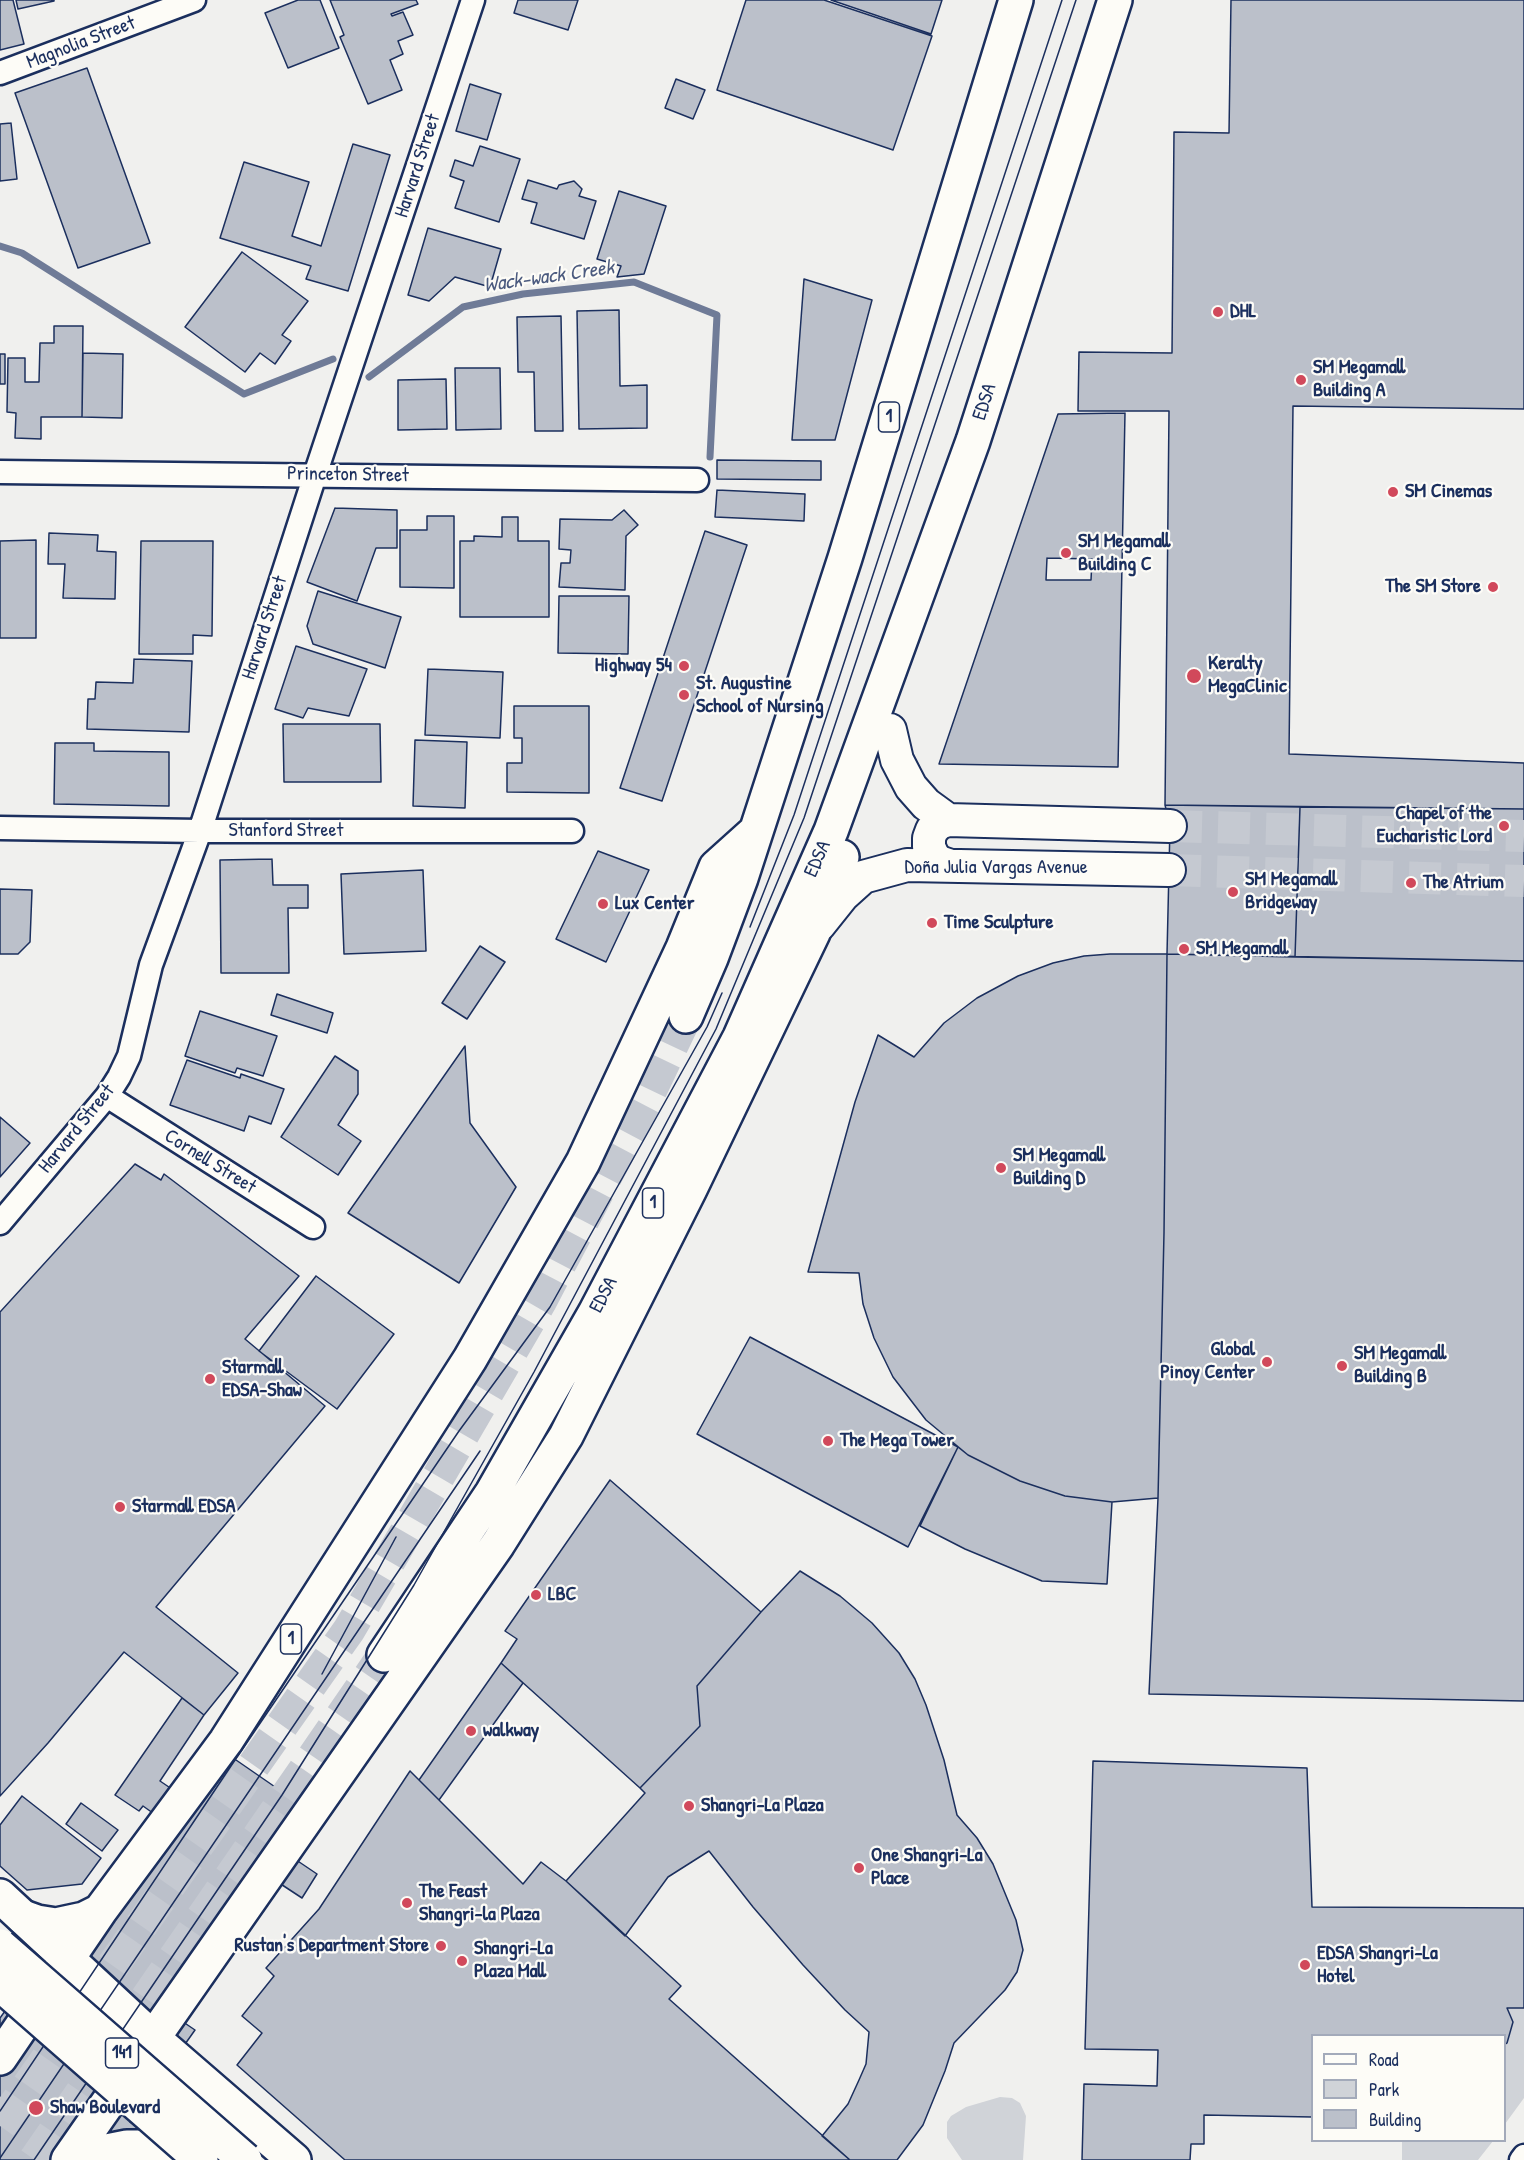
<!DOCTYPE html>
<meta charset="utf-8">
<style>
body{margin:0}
#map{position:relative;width:1524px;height:2160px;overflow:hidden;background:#f0f0ee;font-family:"Patrick Hand",sans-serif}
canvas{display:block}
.legend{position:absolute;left:1311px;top:2034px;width:195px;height:108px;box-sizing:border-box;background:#fdfcf7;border:2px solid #a3aaba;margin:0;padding:8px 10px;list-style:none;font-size:18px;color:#1b2f5e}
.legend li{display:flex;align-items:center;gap:12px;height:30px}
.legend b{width:30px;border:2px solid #a3aaba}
</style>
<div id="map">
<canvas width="1524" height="2160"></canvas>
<ul class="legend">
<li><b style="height:8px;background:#fdfcf7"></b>Road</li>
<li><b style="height:16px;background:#d0d3d8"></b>Park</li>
<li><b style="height:16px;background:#bbc0ca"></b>Building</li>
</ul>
</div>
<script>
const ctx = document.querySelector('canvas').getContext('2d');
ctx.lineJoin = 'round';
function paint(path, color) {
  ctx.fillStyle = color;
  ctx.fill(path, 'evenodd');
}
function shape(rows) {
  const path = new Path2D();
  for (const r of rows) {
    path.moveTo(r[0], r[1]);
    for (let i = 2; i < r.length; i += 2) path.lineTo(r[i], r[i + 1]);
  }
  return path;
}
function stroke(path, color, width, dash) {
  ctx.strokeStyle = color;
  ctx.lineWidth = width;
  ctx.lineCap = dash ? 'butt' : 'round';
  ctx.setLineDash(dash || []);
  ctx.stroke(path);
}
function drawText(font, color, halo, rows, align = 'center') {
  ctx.font = font + ' "Patrick Hand",sans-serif';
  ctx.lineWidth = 4.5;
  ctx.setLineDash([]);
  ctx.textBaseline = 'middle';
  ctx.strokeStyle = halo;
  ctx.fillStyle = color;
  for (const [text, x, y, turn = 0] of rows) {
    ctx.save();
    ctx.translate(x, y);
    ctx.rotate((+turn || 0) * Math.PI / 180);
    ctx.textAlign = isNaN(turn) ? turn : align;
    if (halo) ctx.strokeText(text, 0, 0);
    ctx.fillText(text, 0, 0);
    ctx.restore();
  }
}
paint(shape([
 [1507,2008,1524,2008,1524,2098,1505,2124,1505,2045,1507,2043,1513,2022],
 [1000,2097,1012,2098,1020,2103,1026,2116,1023,2160,962,2160,947,2138,947,2122,951,2116,966,2107],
 [1402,2141,1402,2140,1493,2141,1478,2160,1402,2160]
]), '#d0d3d8');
stroke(shape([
 [0,246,22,253,244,394,333,359],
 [369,377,463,307,523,294,634,282,717,315,710,457]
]), '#6f7b97', 7);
const building = shape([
 [0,0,13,0,24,44,0,50,0,0],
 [16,0,54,0,54,1,18,9,16,0],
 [298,0,320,0,339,48,288,68,265,13,298,0],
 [330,0,416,0,418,4,391,14,392,16,403,12,413,35,398,41,403,54,390,60,402,90,368,104,340,37,344,35,330,0],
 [518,0,578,0,568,30,514,13,518,0],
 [746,0,824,0,932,36,893,150,717,90,746,0],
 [831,0,942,0,931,34,831,0],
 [1231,0,1524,0,1524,409,1293,406,1289,754,1524,763,1524,809,1165,805,1169,411,1078,411,1079,352,1172,353,1174,132,1229,133,1231,0],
 [87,68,150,243,78,268,15,93,87,68],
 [676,79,705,90,693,119,665,108,676,79],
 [470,84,501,94,487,140,456,131,470,84],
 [11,123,17,179,0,181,0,124,11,123],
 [353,144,390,155,348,291,306,279,311,266,220,238,244,162,309,182,292,236,321,246,353,144],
 [480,146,520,159,499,222,455,208,464,181,450,176,455,160,473,166,480,146],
 [528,180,557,189,559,185,574,181,582,189,579,196,596,201,584,239,531,223,537,203,522,199,528,180],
 [619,191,666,206,644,274,617,277,621,266,597,259,619,191],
 [428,228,501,249,490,287,455,277,429,301,408,295,428,228],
 [242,252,308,301,282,335,291,341,275,364,260,353,245,372,185,327,242,252],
 [804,279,872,300,835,440,792,440,804,279],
 [619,310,620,386,647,385,647,428,579,429,577,311,619,310],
 [561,316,563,431,535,431,534,372,518,372,517,317,561,316],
 [54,326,83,326,82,417,41,417,41,439,15,438,16,413,7,412,8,358,25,358,25,382,39,382,40,343,54,343,54,326],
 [83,353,123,354,122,418,82,417,83,353],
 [0,354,5,354,5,384,0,384,0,354],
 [455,368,500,368,501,429,456,430,455,368],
 [446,379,447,429,398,430,398,380,446,379],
 [1125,413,1118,767,939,764,1058,414,1125,413],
 [717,460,821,461,821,480,717,479,717,460],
 [717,490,805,494,804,521,715,517,717,490],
 [335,508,397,510,397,548,376,548,357,601,307,582,335,508],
 [624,510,638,525,626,536,625,590,559,587,561,563,570,563,571,550,559,549,560,519,612,520,624,510],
 [427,516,454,516,454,588,400,587,400,530,427,530,427,516],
 [502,517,518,517,518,541,549,541,549,617,460,617,460,541,474,541,474,536,502,537,502,517],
 [705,531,747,545,662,801,620,788,705,531],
 [49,533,98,535,97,551,116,552,115,599,63,598,65,564,48,564,49,533],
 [36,540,36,638,0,638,0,541,36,540],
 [141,541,213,541,212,636,193,635,193,654,139,654,141,541],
 [1047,558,1092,559,1091,580,1046,580,1047,558],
 [318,591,401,617,385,668,313,644,307,626,318,591],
 [559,596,629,596,628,654,558,653,559,596],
 [296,646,367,669,349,716,308,708,303,718,275,709,296,646],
 [134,659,192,661,189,732,87,729,88,699,95,699,96,682,133,683,134,659],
 [428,669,503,672,500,738,425,735,428,669],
 [514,706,589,706,589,793,507,792,507,763,522,763,522,738,514,738,514,706],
 [283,724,380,724,381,782,284,782,283,724],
 [415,740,467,742,465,808,413,806,415,740],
 [55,743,94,743,94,751,169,752,169,806,54,804,55,743],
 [1165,805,1300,807,1295,957,1167,954,1170,826,1165,805],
 [1300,807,1524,809,1524,961,1295,957,1300,807],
 [598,851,649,870,606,962,556,939,598,851],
 [272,859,273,885,308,885,308,908,288,908,289,973,221,973,220,860,272,859],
 [423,870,426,951,344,954,341,874,423,870],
 [0,889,32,890,30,942,18,954,0,954,0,889],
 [480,946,505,962,467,1019,442,1003,480,946],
 [1110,954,1167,954,1164,1233,1158,1498,1112,1502,1065,1496,1020,1481,968,1455,926,1420,893,1377,874,1338,863,1304,859,1273,808,1272,855,1102,878,1035,914,1057,944,1023,977,998,1018,976,1053,963,1084,956,1110,954],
 [1167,954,1524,961,1524,1701,1149,1694,1158,1498,1164,1233,1167,954],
 [277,994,333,1013,327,1033,271,1015,277,994],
 [200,1011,277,1036,263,1076,237,1068,235,1073,185,1056,200,1011],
 [465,1046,470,1123,516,1187,459,1283,348,1213,465,1046],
 [335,1056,358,1071,358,1094,338,1125,361,1141,338,1175,281,1137,335,1056],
 [187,1060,240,1078,241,1074,284,1089,271,1124,249,1116,244,1131,170,1105,187,1060],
 [0,1117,30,1143,0,1177,0,1117],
 [135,1164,161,1180,164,1174,299,1276,245,1339,325,1406,156,1607,238,1673,204,1715,124,1652,48,1743,0,1796,0,1312,135,1164],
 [316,1276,394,1334,337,1409,259,1351,316,1276],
 [750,1337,958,1447,908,1547,697,1434,750,1337],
 [958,1447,968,1455,1020,1481,1065,1496,1112,1502,1107,1584,1042,1581,965,1549,920,1526,958,1447],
 [610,1480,761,1612,697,1686,700,1726,640,1788,501,1663,517,1639,505,1631,610,1480],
 [800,1571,840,1596,872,1623,899,1653,915,1679,926,1705,944,1760,957,1815,977,1838,993,1864,1016,1920,1023,1950,1017,1972,1005,1990,954,2043,945,2071,923,2125,897,2160,850,2160,822,2136,848,2104,859,2080,866,2064,869,2032,845,2010,803,1965,753,1907,709,1851,668,1877,625,1936,566,1881,645,1793,640,1788,700,1726,697,1686,761,1612,800,1571],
 [501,1663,523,1683,439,1800,419,1780,501,1663],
 [182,1698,204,1715,160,1781,188,1800,171,1826,143,1806,139,1811,115,1795,182,1698],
 [223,1751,307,1809,170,2013,195,2030,130,2122,146,2134,128,2160,0,2160,0,2018,59,1935,223,1751],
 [1093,1761,1307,1768,1312,1907,1524,1908,1524,2008,1507,2008,1513,2022,1507,2043,1504,2045,1504,2036,1312,2036,1312,2117,1204,2115,1204,2144,1191,2144,1190,2160,1082,2160,1084,2084,1157,2086,1158,2050,1085,2049,1093,1761],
 [410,1771,523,1884,541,1862,566,1881,681,1986,669,1999,850,2160,345,2160,237,2065,262,2033,242,2016,274,1976,266,1968,319,1909,410,1771],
 [22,1796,101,1858,82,1884,27,1890,0,1866,0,1825,22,1796],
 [81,1803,118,1830,102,1851,66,1824,81,1803],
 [280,1849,317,1874,302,1898,264,1873,280,1849]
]);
paint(building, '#bbc0ca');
stroke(building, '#1b2f5e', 1.5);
stroke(shape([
 [1170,826,1524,836],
 [1169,870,1524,881]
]), '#c5c9d1', 32, [32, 16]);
stroke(shape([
 [0,2126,349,1630,540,1302,646,1100,686,1016],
 [35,2160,384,1655]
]), '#c5c9d1', 33, [33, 16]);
const street = shape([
 [0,73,194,0],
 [0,472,697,480],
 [0,828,200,831,572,831],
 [107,1096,313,1227],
 [0,1223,107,1096,119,1077,129,1056,151,965,200,831,315,475,473,0],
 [1521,2160,1524,2156]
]);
const secondary = shape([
 [890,730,897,760,911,787,926,804,948,820,1170,826],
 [948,820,939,823,932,830,929,838,929,847,933,856,939,862,948,865],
 [819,925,843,895,863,877,907,865,1169,870]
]);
const primary = shape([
 [0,1896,153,2038,294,2160]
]);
const highway = shape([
 [686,1016,711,958,741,878,845,558,1016,0],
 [384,1655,492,1493,595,1313,740,1037,831,831,973,441,1115,0],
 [23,1917,37,1922,56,1925,84,1919,100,1911],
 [0,2058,100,1911,226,1741,470,1359,583,1162,683,948,716,867,756,831],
 [68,2160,498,1544,566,1436,690,1189,813,933,842,857],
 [84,2160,107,2151,127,2147,156,2147,169,2150]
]);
stroke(street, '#1b2f5e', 27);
stroke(secondary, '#1b2f5e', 36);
stroke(primary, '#1b2f5e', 38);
stroke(highway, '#1b2f5e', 38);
stroke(street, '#fdfcf7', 22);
stroke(secondary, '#fdfcf7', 32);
stroke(primary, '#fdfcf7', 33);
stroke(highway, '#fdfcf7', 33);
stroke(shape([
 [750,927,794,815,1062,0],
 [322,1674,396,1537],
 [0,2111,233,1763,459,1431,550,1307,707,1027,722,993],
 [0,2158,480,1451],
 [34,2160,282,1795,414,1585,534,1372,716,1029,804,818,1076,0]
]), '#1b2f5e', 1.5);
const primaryBridge = shape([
 [0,1946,245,2160],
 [0,1984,201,2160]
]);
stroke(primaryBridge, '#1b2f5e', 38, []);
stroke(primaryBridge, '#fdfcf7', 33);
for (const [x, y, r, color] of [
 [1218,312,6,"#d1495b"],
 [1301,380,6,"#d1495b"],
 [1393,492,6,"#d1495b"],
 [1066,553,6,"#d1495b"],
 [1493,587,6,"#d1495b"],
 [684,666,6,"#d1495b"],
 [1194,676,8,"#d1495b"],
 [684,695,6,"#d1495b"],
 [1504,826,6,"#d1495b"],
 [1411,883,6,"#d1495b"],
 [1233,892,6,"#d1495b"],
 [603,904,6,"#d1495b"],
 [932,923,6,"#d1495b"],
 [1184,949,6,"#d1495b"],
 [1001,1168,6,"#d1495b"],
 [1267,1362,6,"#d1495b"],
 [1342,1366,6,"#d1495b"],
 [210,1379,6,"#d1495b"],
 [828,1441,6,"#d1495b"],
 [120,1507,6,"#d1495b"],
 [536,1595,6,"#d1495b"],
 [471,1731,6,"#d1495b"],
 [689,1806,6,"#d1495b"],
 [859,1868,6,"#d1495b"],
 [407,1903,6,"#d1495b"],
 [441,1946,6,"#d1495b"],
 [462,1961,6,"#d1495b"],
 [1305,1965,6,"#d1495b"],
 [36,2108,8,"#d1495b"]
]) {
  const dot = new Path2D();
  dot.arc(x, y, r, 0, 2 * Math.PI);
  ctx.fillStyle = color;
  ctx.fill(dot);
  stroke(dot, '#fdfcf7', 2);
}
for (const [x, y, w] of [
 [889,417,21],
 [653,1203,21],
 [291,1639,21],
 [122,2053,33]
]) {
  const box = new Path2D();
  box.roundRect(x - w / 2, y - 15, w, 30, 4.5);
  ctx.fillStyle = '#fdfcf7';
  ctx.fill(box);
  stroke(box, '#1b2f5e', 1.5);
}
drawText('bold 18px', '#1b2f5e', null, [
 ["1",889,417],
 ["1",653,1203],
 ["1",291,1639],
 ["141",122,2053]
]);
drawText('20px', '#1b2f5e', '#fdfcf7', [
 ["Magnolia Street",81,43,-21],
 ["Harvard Street",418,166,-72],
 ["EDSA",985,402,-72],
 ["Princeton Street",348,475,1],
 ["Harvard Street",265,628,-72],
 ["Stanford Street",286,831],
 ["EDSA",818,859,-66],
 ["Doña Julia Vargas Avenue",996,868],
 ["Harvard Street",77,1129,-51],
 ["Cornell Street",210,1162,32],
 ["EDSA",604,1295,-62]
]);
drawText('bold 20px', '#1b2f5e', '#fdfcf7', [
 ["DHL",1230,312],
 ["SM Megamall",1313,368],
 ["Building A",1313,391],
 ["SM Cinemas",1405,492],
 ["SM Megamall",1078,542],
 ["Building C",1078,565],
 ["The SM Store",1481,587,"right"],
 ["Keralty",1208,664],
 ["MegaClinic",1208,687],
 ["Highway 54",672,666,"right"],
 ["St. Augustine",696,684],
 ["School of Nursing",696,707],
 ["Chapel of the",1492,814,"right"],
 ["Eucharistic Lord",1492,837,"right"],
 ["SM Megamall",1245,880],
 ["Bridgeway",1245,903],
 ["The Atrium",1423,883],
 ["Lux Center",615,904],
 ["Time Sculpture",944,923],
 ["SM Megamall",1196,949],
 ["SM Megamall",1013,1156],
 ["Building D",1013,1179],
 ["Global",1255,1350,"right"],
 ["Pinoy Center",1255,1373,"right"],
 ["SM Megamall",1354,1354],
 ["Building B",1354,1377],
 ["Starmall",222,1368],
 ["EDSA-Shaw",222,1391],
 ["The Mega Tower",840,1441],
 ["Starmall EDSA",132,1507],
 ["LBC",548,1595],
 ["walkway",483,1731],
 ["Shangri-La Plaza",701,1806],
 ["One Shangri-La",871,1856],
 ["Place",871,1879],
 ["The Feast",419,1892],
 ["Shangri-la Plaza",419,1915],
 ["Rustan's Department Store",429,1946,"right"],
 ["Shangri-La",474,1949],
 ["Plaza Mall",474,1972],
 ["EDSA Shangri-La",1317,1954],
 ["Hotel",1317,1977],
 ["Shaw Boulevard",50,2108]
], 'left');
drawText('italic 21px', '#4c5b7f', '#fdfcf7', [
 ["Wack-wack Creek",549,277,-8]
]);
</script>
